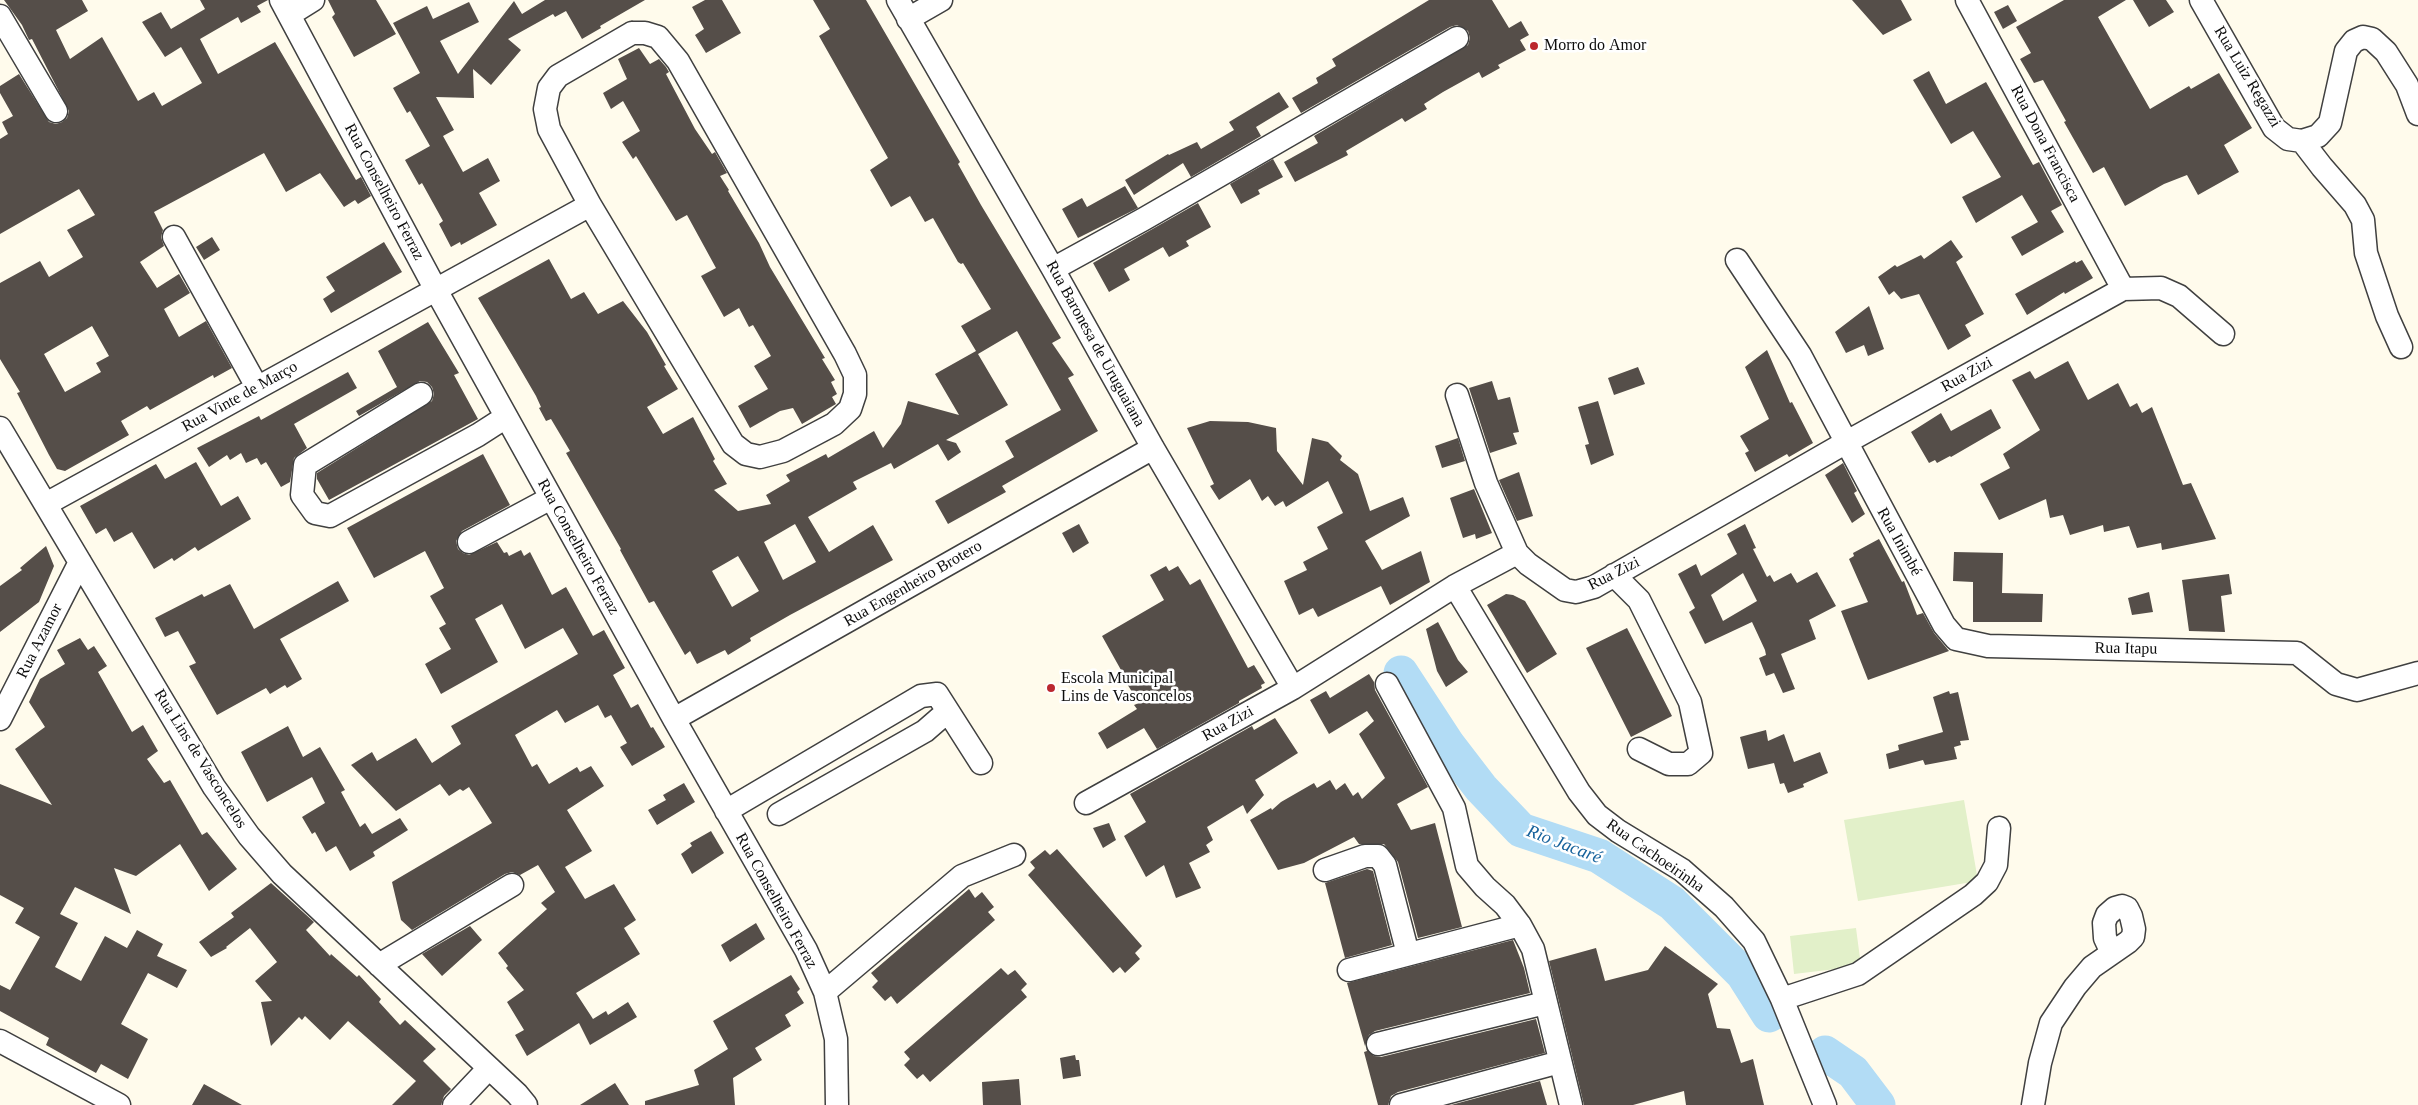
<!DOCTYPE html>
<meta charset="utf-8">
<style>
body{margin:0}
canvas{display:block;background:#fffbec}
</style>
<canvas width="2418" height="1105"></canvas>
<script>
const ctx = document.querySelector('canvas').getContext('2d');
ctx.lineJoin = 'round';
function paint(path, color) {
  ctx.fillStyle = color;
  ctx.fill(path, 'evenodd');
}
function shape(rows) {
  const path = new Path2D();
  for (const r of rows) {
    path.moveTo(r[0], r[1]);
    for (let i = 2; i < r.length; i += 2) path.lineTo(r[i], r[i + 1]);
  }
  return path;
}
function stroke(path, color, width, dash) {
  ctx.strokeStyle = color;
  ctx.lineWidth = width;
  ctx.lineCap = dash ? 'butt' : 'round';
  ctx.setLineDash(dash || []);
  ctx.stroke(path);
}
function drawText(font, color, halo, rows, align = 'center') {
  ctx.font = font + ' Georgia,serif';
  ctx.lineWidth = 5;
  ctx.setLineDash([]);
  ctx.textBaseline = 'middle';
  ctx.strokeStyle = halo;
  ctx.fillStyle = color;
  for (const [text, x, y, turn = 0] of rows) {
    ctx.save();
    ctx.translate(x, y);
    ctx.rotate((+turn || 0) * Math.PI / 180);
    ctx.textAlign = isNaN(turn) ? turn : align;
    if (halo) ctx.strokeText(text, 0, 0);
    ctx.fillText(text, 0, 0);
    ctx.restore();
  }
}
paint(shape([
 [1964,800,1978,881,1858,901,1844,820],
 [1856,928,1861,966,1794,974,1790,936]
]), '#e2f0c9');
stroke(shape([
 [1401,673,1448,745,1481,788,1521,830,1599,856,1672,903,1743,974,1769,1015],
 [1825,1053,1853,1072,1878,1105]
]), '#b2dcf5', 35);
paint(shape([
 [4,0,82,0,88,11,56,30,70,59,102,37,138,101,154,92,162,106,202,83,181,47,165,57,142,22,161,12,171,29,205,9,200,0,268,0,257,6,261,12,241,23,238,17,200,39,218,74,275,42,356,180,361,177,371,196,358,204,355,200,344,207,320,173,286,192,264,153,154,212,163,230,161,237,164,246,140,262,157,288,179,274,190,293,164,309,179,337,206,321,232,368,214,378,213,375,150,410,147,406,121,421,129,435,65,471,57,469,49,455,17,393,20,392,0,359,0,283,40,261,49,277,83,257,67,230,95,215,79,189,0,234,0,139,8,134,2,122,13,116,0,93,0,86,19,74,49,122,56,124,62,122,67,118,69,111,32,39,29,40,22,25],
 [92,326,109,356,96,363,101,372,65,392,44,354],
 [328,0,376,0,396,34,354,57,332,17,335,14],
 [545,0,645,0,600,26,601,28,582,39,566,11,555,17,553,14,508,39,521,50,491,85,473,69,474,98,436,97,454,130,443,136,463,172,488,158,500,181,479,193,497,225,461,245,460,242,451,247,439,224,443,221,422,183,419,185,405,160,430,146,410,111,407,113,393,88,420,73,393,23,427,6,433,19,469,2,479,22,440,41,458,74,514,1,522,14],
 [705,0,722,0,741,33,706,53,695,35,704,29,692,7],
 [813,0,866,0,960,162,958,164,981,205,1061,338,1052,343,1074,375,1068,378,1098,431,1002,486,1006,492,948,524,935,501,1014,457,1005,441,1061,410,1017,331,978,354,1008,405,946,440,956,443,961,452,948,461,938,444,894,469,891,463,853,482,857,489,808,517,829,552,873,525,893,560,790,615,750,638,751,641,728,655,725,650,697,664,690,651,685,655,654,601,649,603,620,550,621,549,566,453,570,451,551,419,546,421,539,408,541,407,536,396,515,360,478,298,549,259,571,299,584,292,598,314,623,301,647,332,666,365,664,366,678,389,647,407,663,434,693,417,715,459,713,461,727,484,714,490,738,511,771,504,766,495,790,481,786,475,826,454,828,458,874,431,883,448,901,424,908,401,959,415,935,374,976,351,961,326,991,309,963,263,961,264,958,262,933,218,925,222,910,196,891,207,870,170,888,158,819,36,830,29],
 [795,524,816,562,783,580,764,542],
 [738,556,759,591,732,607,712,571],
 [1429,0,1492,0,1509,28,1521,21,1529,35,1520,40,1526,50,1498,65,1500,68,1482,78,1479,72,1443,92,1424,104,1427,109,1405,122,1402,118,1346,151,1348,155,1295,182,1284,162,1318,143,1314,136,1468,45,1470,38,1468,31,1457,25,1450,27,1301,113,1292,98,1318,83,1316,78,1336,66,1332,59],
 [1852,0,1901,0,1912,20,1883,35],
 [2064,0,2126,0,2098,17,2150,109,2189,86,2191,89,2219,73,2252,128,2224,145,2239,172,2198,195,2187,175,2164,184,2125,206,2104,167,2093,173,2064,122,2066,121,2043,80,2034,83,2020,59,2031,53,2016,27],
 [2133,0,2166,0,2174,12,2149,27],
 [2008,5,2017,21,2003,29,1994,12],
 [639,48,650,64,659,59,666,67,669,72,666,74,695,129,712,154,715,152,727,173,720,176,729,190,728,191,759,243,770,267,825,358,822,359,835,380,831,382,837,394,832,397,836,404,802,424,793,408,780,411,750,428,738,406,768,389,754,366,771,356,753,325,749,327,739,308,724,317,701,276,716,268,687,215,676,221,636,156,633,159,622,142,640,131,623,101,611,109,603,93,627,79,618,59],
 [1929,71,1946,104,1986,82,2033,165,2039,162,2062,205,2051,211,2064,232,2022,256,2011,237,2038,222,2022,195,1976,223,1962,197,2001,177,1973,131,1951,144,1913,80],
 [1279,92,1289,107,1256,127,1261,136,1191,177,1183,163,1134,195,1125,180,1168,154,1169,155,1197,142,1201,149,1234,130,1229,122],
 [1273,159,1283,177,1258,190,1260,194,1241,204,1230,184],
 [1125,186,1138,208,1078,238,1062,209,1082,198,1087,207],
 [1198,203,1211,227,1186,241,1189,246,1169,257,1163,247,1124,269,1130,280,1109,292,1093,263],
 [212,237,220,250,204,260,196,247],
 [1951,240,1963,257,1956,262,1984,314,1965,325,1971,336,1948,350,1919,294,1901,299,1894,291,1889,295,1878,277,1895,265,1897,267,1921,255,1924,259],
 [384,242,402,272,331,313,323,299,335,291,326,277],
 [2082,260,2093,278,2065,294,2064,292,2027,315,2015,294,2075,261,2076,263],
 [1869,306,1884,349,1868,356,1864,345,1846,353,1835,332],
 [428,322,459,373,454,375,478,419,329,500,317,479,317,473,432,401,434,394,432,387,427,382,420,381,359,416,356,411,397,387,378,351],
 [1767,350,1790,403,1792,402,1813,443,1789,457,1787,454,1755,472,1745,453,1749,451,1740,436,1769,419,1745,367],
 [2068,361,2088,400,2118,383,2130,407,2137,403,2142,413,2152,407,2183,485,2191,483,2216,539,2162,550,2161,543,2137,548,2129,526,2104,532,2103,525,2070,535,2063,515,2050,518,2046,499,1999,520,1980,484,2010,468,2003,454,2040,430,2012,380,2030,371,2035,379],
 [1638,367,1645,384,1614,395,1608,378],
 [348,372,357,388,294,424,307,448,294,458,290,482,281,487,266,462,261,465,257,458,246,463,241,453,230,460,227,455,209,467,197,448,259,416,261,420],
 [1492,381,1498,400,1510,397,1519,432,1513,433,1517,444,1490,453,1469,388],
 [1598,401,1614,455,1591,465,1585,445,1589,444,1578,407],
 [1991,409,2001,428,1951,457,1950,456,1937,463,1935,460,1929,463,1911,432,1941,413,1951,431],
 [1210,421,1248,422,1276,428,1277,451,1303,485,1312,438,1328,442,1342,456,1340,460,1358,474,1370,511,1403,497,1410,516,1365,541,1382,570,1421,551,1430,582,1390,605,1381,586,1318,617,1313,608,1299,615,1284,581,1307,570,1303,562,1328,549,1317,527,1343,513,1328,481,1286,507,1283,501,1275,506,1268,496,1262,501,1250,479,1219,500,1210,486,1214,484,1187,428],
 [1458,438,1465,461,1442,468,1435,446],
 [483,454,510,505,462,531,456,541,458,549,463,553,469,555,497,542,504,553,507,552,509,556,521,550,524,556,530,552,552,595,566,587,593,636,604,630,625,668,613,675,631,708,638,704,651,728,653,727,665,747,632,766,620,747,627,743,611,715,605,718,598,705,565,723,557,710,515,735,532,767,537,764,549,784,577,767,580,772,591,766,604,786,567,810,592,851,565,867,585,899,614,884,636,920,624,928,640,954,576,993,593,1019,606,1011,608,1015,628,1002,637,1017,590,1045,579,1023,527,1056,515,1035,524,1030,507,1002,524,990,506,968,508,966,498,953,547,909,541,903,555,892,538,865,520,875,512,872,505,874,412,930,401,920,392,882,492,823,469,787,463,791,460,789,449,796,440,784,396,811,351,765,372,752,377,761,416,738,432,763,461,744,451,726,578,654,563,628,525,649,502,604,475,619,498,662,441,694,425,664,451,649,439,628,446,624,430,596,444,588,425,551,374,578,347,528],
 [196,462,221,506,238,496,251,519,198,551,195,547,174,561,172,558,154,569,132,532,114,542,106,528,96,534,80,506,156,464,165,479],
 [1843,463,1857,491,1854,493,1865,514,1852,523,1825,475],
 [1519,472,1533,516,1517,521,1499,480],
 [1474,489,1492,533,1476,539,1475,534,1463,538,1450,498],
 [1079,524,1089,543,1073,553,1062,533],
 [1745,524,1756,548,1753,549,1767,577,1770,575,1774,582,1791,573,1797,583,1817,572,1836,606,1809,620,1816,639,1781,654,1795,689,1783,693,1774,673,1766,676,1759,658,1766,655,1765,650,1752,622,1705,644,1689,612,1695,608,1678,574,1696,564,1701,576,1737,554,1727,534],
 [1743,573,1757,601,1723,621,1711,595],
 [1879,539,1902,582,1904,581,1917,615,1923,613,1934,633,1949,651,1868,680,1841,611,1868,602,1849,559,1854,556,1853,553],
 [46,546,54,566,39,602,0,632,0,586,22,570,20,568],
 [1954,552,2003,553,2002,593,2043,594,2042,622,1973,622,1973,582,1953,581],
 [1166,566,1169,571,1178,566,1190,585,1200,579,1248,668,1254,665,1265,683,1261,685,1262,688,1239,701,1239,703,1157,749,1144,728,1107,749,1098,733,1137,709,1134,705,1139,703,1119,671,1121,670,1102,636,1164,600,1150,575],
 [2229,574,2232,594,2221,596,2225,632,2189,631,2182,580],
 [338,581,349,601,280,639,302,679,287,688,285,685,270,694,266,688,217,715,189,666,196,663,178,631,165,637,155,618,202,594,204,597,230,584,254,629],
 [2149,592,2153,612,2132,615,2128,598],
 [1506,594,1513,595,1525,601,1557,654,1527,673,1487,605],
 [1438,622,1458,660,1468,672,1446,687,1437,671,1426,629],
 [1627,628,1672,716,1631,737,1586,648],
 [80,638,88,650,94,646,107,666,98,672,132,732,143,725,158,751,147,759,164,783,170,780,202,835,207,832,237,869,209,891,180,844,136,876,114,868,131,914,75,887,60,914,78,923,55,967,81,981,105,936,127,948,137,930,163,944,157,956,187,970,177,988,148,973,121,1024,148,1039,128,1079,101,1064,96,1073,46,1045,49,1038,0,1011,0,985,10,990,40,937,15,923,24,908,0,895,0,784,52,805,15,749,45,727,29,702,40,679,65,664,57,650],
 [1369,674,1374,682,1375,690,1428,787,1397,804,1411,830,1435,823,1462,927,1418,938,1398,862,1384,844,1359,844,1354,837,1304,863,1278,870,1250,820,1271,808,1272,810,1281,802,1314,783,1317,788,1330,780,1336,790,1345,783,1353,796,1358,792,1362,799,1385,778,1359,734,1374,721,1367,711,1329,734,1310,700,1326,691,1330,698],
 [1949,691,1950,694,1958,692,1969,740,1960,741,1961,745,1954,747,1957,759,1925,765,1923,760,1889,769,1886,754,1899,750,1898,745,1943,732,1933,697],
 [1275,718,1298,753,1255,780,1264,795,1247,814,1243,805,1207,827,1213,840,1206,845,1210,852,1189,863,1201,888,1176,898,1164,865,1146,877,1124,836,1146,822,1130,794,1252,726,1254,730],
 [288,726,303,757,320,747,345,790,341,792,360,827,365,823,372,834,400,818,408,830,373,852,375,856,350,871,336,846,326,852,315,832,312,834,302,817,325,803,312,777,267,802,241,752],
 [1766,730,1768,741,1784,734,1794,762,1820,752,1828,773,1803,784,1804,787,1788,793,1784,783,1780,784,1774,763,1748,769,1740,737],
 [684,783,695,802,657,825,648,810,666,800,663,795],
 [1109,823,1116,840,1103,848,1093,828],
 [711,831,724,853,692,874,681,854,692,846,690,843],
 [1057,849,1142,946,1135,953,1140,959,1125,973,1120,967,1113,973,1028,875,1035,868,1030,862,1045,850,1050,855],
 [1367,869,1373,871,1392,945,1345,958,1325,883],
 [271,883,314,922,306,930,330,956,331,954,357,977,359,975,381,999,379,1002,400,1025,405,1020,436,1049,423,1061,451,1089,444,1096,441,1105,392,1105,416,1081,348,1021,330,1040,305,1016,302,1020,299,1017,271,1046,261,1002,272,1001,255,981,277,962,250,928,226,947,227,948,211,957,199,942,234,917,231,913],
 [969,889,975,898,982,892,994,907,988,912,995,920,897,1004,891,996,885,1001,872,987,878,981,871,973],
 [756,923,765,939,730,962,721,945],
 [470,926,482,940,442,976,422,954],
 [1513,940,1524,968,1530,993,1375,1031,1369,1035,1365,1046,1347,983],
 [1665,946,1718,984,1708,994,1717,1028,1730,1029,1741,1063,1753,1059,1764,1105,1686,1105,1684,1091,1633,1105,1584,1105,1549,961,1596,948,1605,981,1648,970],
 [1001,968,1008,975,1015,970,1027,984,1021,990,1027,997,930,1082,923,1074,917,1079,904,1065,910,1059,904,1052],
 [791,975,800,989,797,992,804,1003,785,1015,791,1026,755,1048,762,1060,733,1078,735,1105,645,1105,645,1101,699,1085,694,1070,728,1049,713,1021],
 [1536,1019,1545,1053,1398,1092,1391,1096,1388,1105,1378,1105,1364,1052,1367,1051,1366,1048,1374,1056,1381,1057],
 [1075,1055,1076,1060,1079,1060,1081,1076,1063,1079,1060,1058],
 [1019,1079,1021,1105,983,1105,982,1082],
 [1540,1081,1547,1105,1451,1105],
 [615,1083,629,1105,580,1105],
 [204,1084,242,1105,192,1105]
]), '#554e49');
const minor = shape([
 [281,0,436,290,674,719,806,950,825,992,836,1039,837,1105],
 [898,0,1053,269,1153,448,1293,688],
 [1967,0,2123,289],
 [2201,0,2274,128,2288,139,2302,141,2318,136,2330,123,2346,51,2354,41,2363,37,2372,39,2386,52,2407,85,2418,114],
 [289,15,313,0],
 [0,16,56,111],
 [908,19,941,0],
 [632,33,645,33,658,37,678,61,845,354,855,375,855,394,850,409,834,424,783,451,760,457,746,454,733,444,590,205,549,129,545,109,549,88,558,76,632,33],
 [2302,141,2322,167,2355,205,2363,220,2366,253,2387,316,2401,347],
 [174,237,257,387],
 [1737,260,1800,355,1944,625,1956,639,1988,646,2297,653,2336,684,2357,690,2418,673],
 [1053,269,1144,219,1457,38],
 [421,394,305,465,302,495,315,513,330,516,478,435,506,417],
 [1457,395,1486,483,1517,553],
 [0,428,214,787,249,836,282,874,517,1094,526,1105],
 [46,504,590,205],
 [469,542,551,498],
 [1614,575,1639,600,1690,702,1701,753,1688,764,1669,764,1639,749],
 [1455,586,1579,792,1597,815,1618,831,1682,870,1724,907,1754,941,1782,999,1825,1105],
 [1387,684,1454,808,1467,866,1485,887,1505,905,1520,925,1533,949,1571,1105],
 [0,719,80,562],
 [674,719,1153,448],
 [1086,803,1293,688,1455,586,1517,553,1528,564,1565,590,1576,592,1594,587,1845,443,2123,289,2161,288,2179,296,2223,334],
 [726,811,921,696,937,694,981,763],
 [779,814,925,731,948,711],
 [1325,870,1365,856,1378,856,1385,865,1408,954],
 [379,965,512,885],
 [1349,970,1520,925],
 [825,992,962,876,1014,855],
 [1782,999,1858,974,1973,895,1987,882,1996,865,1999,828],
 [0,1041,119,1105],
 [1378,1044,1545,1003],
 [454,1105,489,1068],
 [1401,1105,1560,1062],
 [2033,1105,2040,1063,2051,1023,2075,987,2092,967,2128,942,2133,937,2134,929,2131,916,2127,908,2122,906,2115,908,2107,915,2104,923,2105,938,2112,953]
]);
stroke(minor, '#404040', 25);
stroke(minor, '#fff', 22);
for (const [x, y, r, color] of [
 [1534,46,5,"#bb272f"],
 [1051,688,5,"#bb272f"]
]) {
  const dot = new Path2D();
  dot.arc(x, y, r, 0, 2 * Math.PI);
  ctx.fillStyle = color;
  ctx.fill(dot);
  stroke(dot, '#fff', 2);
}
drawText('16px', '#0d0d0d', '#fff', [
 ["Morro do Amor",1544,46],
 ["Escola Municipal",1061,679],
 ["Lins de Vasconcelos",1061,697]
], 'left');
drawText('16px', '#0d0d0d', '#fff', [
 ["Rua Luiz Regazzi",2247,77,59],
 ["Rua Dona Francisca",2045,144,62],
 ["Rua Conselheiro Ferraz",384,192,62],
 ["Rua Baronesa de Uruguaiana",1095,344,61],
 ["Rua Zizi",1967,375,-29],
 ["Rua Vinte de Março",240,397,-29],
 ["Rua Inimbé",1899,542,61],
 ["Rua Conselheiro Ferraz",578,547,61],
 ["Rua Zizi",1614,574,-27],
 ["Rua Engenheiro Brotero",913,584,-30],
 ["Rua Azamor",40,641,-63],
 ["Rua Itapu",2126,649,1],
 ["Rua Zizi",1228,724,-29],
 ["Rua Lins de Vasconcelos",200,759,58],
 ["Rua Cachoeirinha",1655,856,35],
 ["Rua Conselheiro Ferraz",776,901,61]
]);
drawText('italic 18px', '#18639c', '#fff', [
 ["Rio Jacaré",1564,845,21]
]);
</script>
